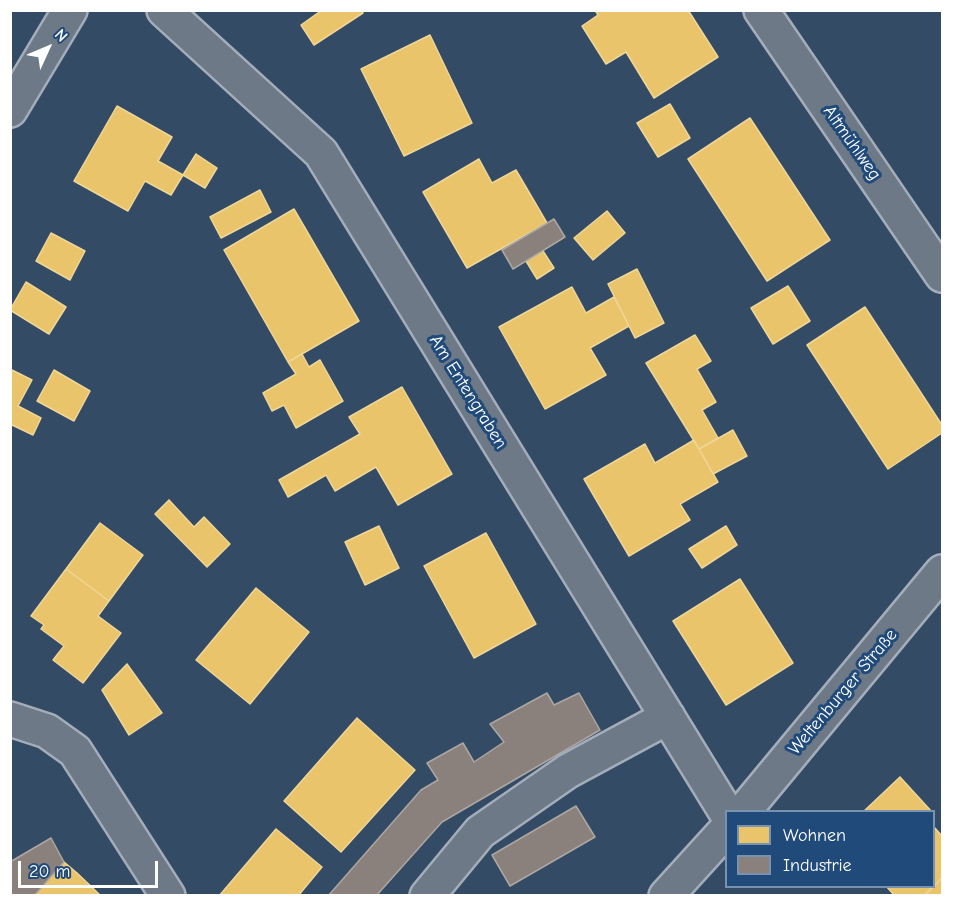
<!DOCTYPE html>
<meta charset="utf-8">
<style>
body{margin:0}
#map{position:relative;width:953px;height:906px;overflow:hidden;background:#344b65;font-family:"Comic Neue",sans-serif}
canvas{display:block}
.frame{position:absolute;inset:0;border:12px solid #fff;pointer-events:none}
.legend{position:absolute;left:725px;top:810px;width:210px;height:78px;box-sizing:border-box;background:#1f4a7a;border:2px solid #7992af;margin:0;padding:8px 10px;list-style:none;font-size:18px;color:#fff}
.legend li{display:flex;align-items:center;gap:12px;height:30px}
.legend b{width:30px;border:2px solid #7992af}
.north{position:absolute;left:18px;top:18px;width:60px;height:60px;-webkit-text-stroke:4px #1f4a7a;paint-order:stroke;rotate:46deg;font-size:16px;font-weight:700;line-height:24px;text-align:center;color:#fff}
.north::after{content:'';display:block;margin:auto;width:21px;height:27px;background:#fff;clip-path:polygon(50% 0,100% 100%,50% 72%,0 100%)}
.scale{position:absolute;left:18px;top:861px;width:140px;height:27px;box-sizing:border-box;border:3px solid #fff;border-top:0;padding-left:8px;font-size:18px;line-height:21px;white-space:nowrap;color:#fff;-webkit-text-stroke:4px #1f4a7a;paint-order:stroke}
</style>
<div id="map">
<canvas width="953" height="906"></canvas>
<div class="frame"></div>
<ul class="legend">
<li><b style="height:16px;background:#e9c46a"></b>Wohnen</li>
<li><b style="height:16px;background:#8a817c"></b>Industrie</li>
</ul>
<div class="north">N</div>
<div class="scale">20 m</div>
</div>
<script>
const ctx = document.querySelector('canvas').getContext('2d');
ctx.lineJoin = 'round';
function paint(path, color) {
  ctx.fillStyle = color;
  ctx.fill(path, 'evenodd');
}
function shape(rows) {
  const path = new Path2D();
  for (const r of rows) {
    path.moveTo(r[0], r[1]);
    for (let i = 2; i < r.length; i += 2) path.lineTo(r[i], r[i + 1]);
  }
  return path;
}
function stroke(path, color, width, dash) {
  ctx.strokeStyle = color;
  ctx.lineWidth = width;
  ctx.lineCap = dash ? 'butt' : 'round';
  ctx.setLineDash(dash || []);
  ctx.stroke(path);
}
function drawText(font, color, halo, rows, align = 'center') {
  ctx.font = font + ' "Comic Neue",sans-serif';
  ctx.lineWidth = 6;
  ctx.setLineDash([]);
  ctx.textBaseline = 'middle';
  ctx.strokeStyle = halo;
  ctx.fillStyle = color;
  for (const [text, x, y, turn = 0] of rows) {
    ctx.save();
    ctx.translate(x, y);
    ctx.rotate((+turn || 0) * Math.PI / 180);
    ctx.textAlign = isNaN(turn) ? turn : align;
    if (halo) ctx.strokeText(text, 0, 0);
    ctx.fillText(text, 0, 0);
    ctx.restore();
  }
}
const homes = shape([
 [322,10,361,10,363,13,314,45,301,25,322,10],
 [595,10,688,10,718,57,654,98,626,52,606,64,582,26,598,15,595,10],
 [430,35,472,123,404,156,361,69,430,35],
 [670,104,690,138,658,157,637,123,670,104],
 [117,106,172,137,158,161,183,175,171,195,145,181,128,211,74,181,117,106],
 [750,118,830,240,767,281,688,159,750,118],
 [196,154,217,168,205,188,183,175,196,154],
 [479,159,492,183,516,170,547,223,467,268,423,192,479,159],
 [260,190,271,212,221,238,210,217,260,190],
 [294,209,359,321,288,362,224,250,294,209],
 [607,211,625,233,593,260,574,238,607,211],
 [51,233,85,251,70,280,36,261,51,233],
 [543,251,554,268,537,279,526,261,543,251],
 [637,269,664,323,635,338,608,284,637,269],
 [26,282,66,307,49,334,10,310,26,282],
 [788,286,810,321,773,344,751,308,788,286],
 [572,287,586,313,614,297,629,326,590,348,606,375,545,409,499,327,572,287],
 [865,307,942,425,942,433,888,469,807,345,865,307],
 [695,335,711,361,697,369,716,402,702,410,718,438,699,449,646,363,695,335],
 [302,354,309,367,320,360,343,401,296,428,284,405,272,411,263,393,296,374,288,362,302,354],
 [10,369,32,380,18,406,41,418,33,435,10,424,10,369],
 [54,370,90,391,74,421,37,401,54,370],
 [402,387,452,474,398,505,376,467,335,491,326,475,288,497,279,480,360,434,349,417,402,387],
 [733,430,747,456,713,474,699,449,733,430],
 [694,440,718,482,680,504,690,520,629,556,584,479,645,444,655,463,694,440],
 [169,500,194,527,204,517,230,544,207,567,155,514,169,500],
 [100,523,143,555,109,601,66,569,100,523],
 [379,526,399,568,365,585,345,542,379,526],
 [726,526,737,545,702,568,689,549,726,526],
 [486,533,536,624,474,658,424,566,486,533],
 [66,569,109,601,98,616,121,633,83,683,53,660,64,646,41,629,44,625,31,616,66,569],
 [740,579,793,663,726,705,673,621,740,579],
 [256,588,309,632,250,704,196,660,256,588],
 [127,664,162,713,129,735,102,690,127,664],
 [357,718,415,770,341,852,284,801,357,718],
 [900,777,932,812,863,812,900,777],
 [934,827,942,836,942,878,934,886,934,827],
 [276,829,322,867,298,896,219,896,276,829],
 [64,862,77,873,101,896,34,896,64,862],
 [942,878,942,896,924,896,942,878],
 [886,886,933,886,924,896,895,896,886,886]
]);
paint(homes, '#e9c46a');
stroke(homes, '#f0d697', 1.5);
const industry = shape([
 [554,219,565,237,513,269,502,250,554,219],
 [547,693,554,705,579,693,600,730,442,822,376,896,328,896,421,790,438,780,427,763,463,743,474,762,504,742,490,724,547,693],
 [576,806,595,837,510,886,492,855,576,806],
 [51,838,64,862,34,896,10,896,10,862,51,838]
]);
paint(industry, '#8a817c');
stroke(industry, '#ada7a3', 1.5);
const minor = shape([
 [164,10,321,153,726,812],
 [761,10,942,275],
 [10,110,70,10],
 [10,719,47,731,75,751,168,896],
 [743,812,942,572],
 [427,896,480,832,568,771,668,717],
 [666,896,726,830]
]);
stroke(minor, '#a4aeba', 38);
stroke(minor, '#6d7986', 33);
drawText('18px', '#fff', '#1f4a7a', [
 ["Altmühlweg",852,143,55],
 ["Am Entengraben",468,392,58],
 ["Weltenburger Straße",843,692,-50]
]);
</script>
